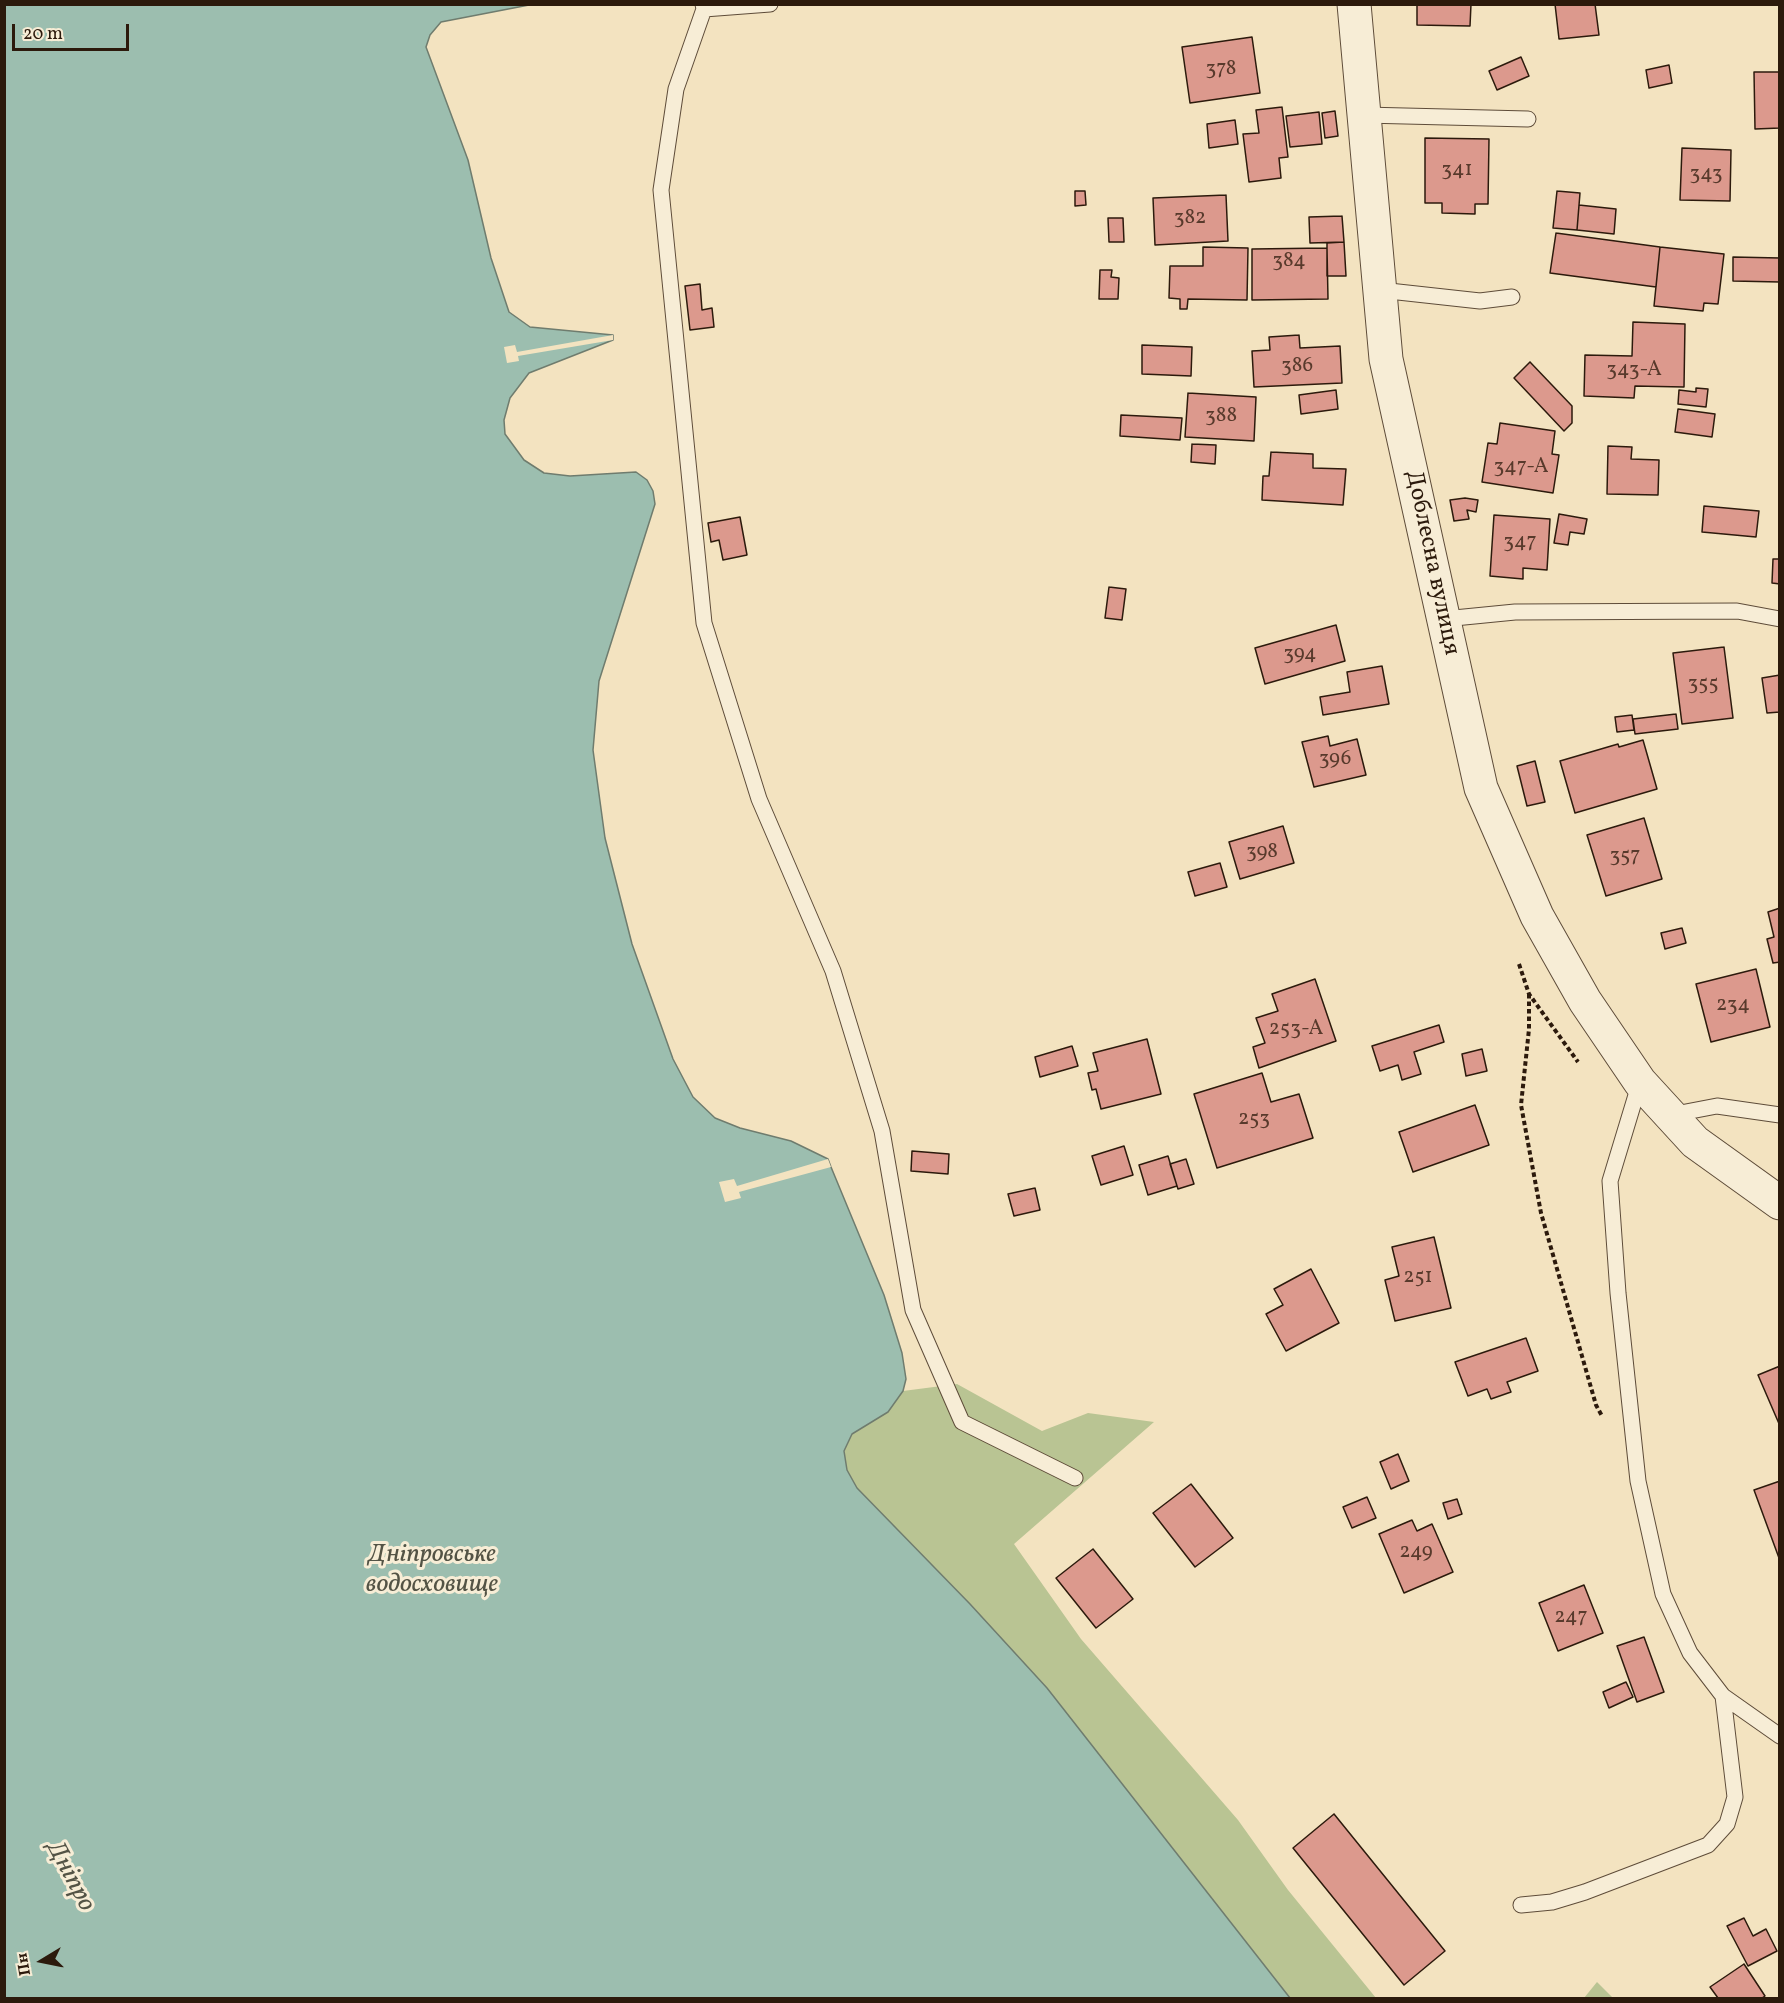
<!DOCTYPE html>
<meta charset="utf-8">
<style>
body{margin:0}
#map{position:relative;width:1784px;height:2003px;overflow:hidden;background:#f3e3c0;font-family:Vollkorn,serif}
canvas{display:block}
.frame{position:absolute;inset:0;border:6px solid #2c1a0c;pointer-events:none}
.north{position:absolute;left:12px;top:1931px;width:60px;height:60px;-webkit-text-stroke:4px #f7edd6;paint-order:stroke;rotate:260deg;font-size:16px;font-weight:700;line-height:24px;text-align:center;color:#2c1a0c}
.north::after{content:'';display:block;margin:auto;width:21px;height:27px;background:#2c1a0c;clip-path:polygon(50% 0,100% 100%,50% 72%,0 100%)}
.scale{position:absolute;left:12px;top:24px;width:117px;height:27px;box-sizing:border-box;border:3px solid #2c1a0c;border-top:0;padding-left:8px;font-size:18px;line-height:21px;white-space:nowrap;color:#2c1a0c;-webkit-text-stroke:4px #f7edd6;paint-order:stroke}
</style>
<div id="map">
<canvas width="1784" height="2003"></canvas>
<div class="frame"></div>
<div class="north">Пн</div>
<div class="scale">20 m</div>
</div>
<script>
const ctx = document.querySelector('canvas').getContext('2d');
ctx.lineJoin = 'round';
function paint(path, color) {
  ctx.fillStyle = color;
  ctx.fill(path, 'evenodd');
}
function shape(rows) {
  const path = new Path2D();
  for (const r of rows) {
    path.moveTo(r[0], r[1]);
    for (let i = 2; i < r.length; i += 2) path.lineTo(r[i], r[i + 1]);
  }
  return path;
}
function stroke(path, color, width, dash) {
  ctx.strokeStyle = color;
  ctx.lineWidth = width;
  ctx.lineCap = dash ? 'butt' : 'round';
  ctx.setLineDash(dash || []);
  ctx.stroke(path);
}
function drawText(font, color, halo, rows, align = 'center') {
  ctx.font = font + ' Vollkorn,serif';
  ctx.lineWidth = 6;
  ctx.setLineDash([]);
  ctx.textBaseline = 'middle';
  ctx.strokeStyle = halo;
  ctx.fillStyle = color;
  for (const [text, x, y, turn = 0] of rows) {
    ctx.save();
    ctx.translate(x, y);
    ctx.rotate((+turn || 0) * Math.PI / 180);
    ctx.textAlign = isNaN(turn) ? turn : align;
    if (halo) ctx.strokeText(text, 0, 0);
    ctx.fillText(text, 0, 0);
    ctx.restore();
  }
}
paint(shape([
 [957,1384,1042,1431,1088,1413,1154,1422,1014,1544,1081,1639,1238,1820,1288,1890,1376,1998,1290,1998,1047,1688,970,1604,857,1488,847,1470,844,1451,852,1434,888,1412,903,1391],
 [1597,1982,1613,1998,1584,1998]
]), '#b9c493');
const water = shape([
 [5,5,529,5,441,22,430,35,426,47,468,160,491,258,509,312,530,327,613,335,613,340,529,373,510,398,504,420,505,434,524,460,544,473,570,476,636,472,647,480,653,491,655,504,599,681,593,750,605,838,632,944,673,1059,693,1097,715,1118,740,1128,791,1141,828,1159,831,1167,884,1295,902,1353,906,1379,903,1391,888,1412,852,1434,844,1451,847,1470,857,1488,970,1604,1047,1688,1290,1998,5,1998,5,5]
]);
paint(water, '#9cbeaf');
stroke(water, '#6f7c6e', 1.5);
paint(shape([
 [613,335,613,340,518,356,519,361,507,363,504,347,515,345,517,352],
 [828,1159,831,1167,739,1192,741,1198,725,1202,719,1182,734,1179,737,1186]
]), '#f3e3c0');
const building = shape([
 [1417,4,1471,4,1470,26,1417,25,1417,4],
 [1555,4,1595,4,1599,35,1559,39,1555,4],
 [1252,37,1260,93,1190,103,1182,47,1252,37],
 [1521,57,1529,76,1497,90,1489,71,1521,57],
 [1669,65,1672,83,1649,88,1646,70,1669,65],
 [1754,72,1780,72,1780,128,1755,129,1754,72],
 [1282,107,1288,157,1279,158,1281,178,1249,182,1243,134,1259,133,1256,110,1282,107],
 [1335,111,1338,136,1325,138,1322,113,1335,111],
 [1319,112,1322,144,1290,147,1286,116,1319,112],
 [1235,120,1238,144,1209,148,1207,124,1235,120],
 [1425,138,1489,139,1488,204,1475,204,1475,214,1442,213,1442,203,1425,203,1425,138],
 [1682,148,1731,150,1730,201,1680,200,1682,148],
 [1075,191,1085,191,1086,205,1075,206,1075,191],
 [1557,191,1580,193,1577,230,1553,228,1557,191],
 [1226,195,1228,241,1155,245,1153,198,1226,195],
 [1579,205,1616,209,1614,234,1577,230,1579,205],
 [1342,216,1344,242,1310,243,1309,217,1342,216],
 [1108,218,1123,218,1124,242,1109,242,1108,218],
 [1556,233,1660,247,1656,287,1550,273,1556,233],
 [1344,242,1346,276,1327,276,1327,243,1344,242],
 [1203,247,1248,248,1247,300,1188,299,1187,309,1180,309,1180,299,1169,298,1170,266,1203,266,1203,247],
 [1660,247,1724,254,1718,304,1704,303,1703,311,1654,306,1660,247],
 [1327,248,1328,299,1252,300,1252,249,1327,248],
 [1733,257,1780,258,1780,282,1733,281,1733,257],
 [1100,270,1112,270,1111,277,1119,278,1118,299,1099,299,1100,270],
 [700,284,702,310,712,308,714,327,690,330,685,286,700,284],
 [1633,322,1685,324,1684,387,1635,386,1634,398,1584,396,1585,355,1632,356,1633,322],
 [1299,335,1300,348,1340,346,1342,383,1254,387,1252,351,1270,350,1269,337,1299,335],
 [1142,345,1192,347,1191,376,1142,374,1142,345],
 [1530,362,1572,406,1572,423,1564,431,1514,378,1530,362],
 [1696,388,1708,389,1706,407,1678,404,1679,390,1696,392,1696,388],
 [1336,390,1338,409,1301,414,1299,395,1336,390],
 [1188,393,1256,397,1254,441,1185,437,1188,393],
 [1678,409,1715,414,1712,437,1675,432,1678,409],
 [1121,415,1182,418,1180,440,1120,436,1121,415],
 [1500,423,1555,431,1552,454,1559,455,1553,493,1482,482,1488,443,1497,444,1500,423],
 [1192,444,1216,445,1215,464,1191,462,1192,444],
 [1608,446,1632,447,1631,459,1659,460,1658,495,1607,494,1608,446],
 [1271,452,1313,454,1313,468,1346,469,1343,505,1262,500,1263,476,1269,476,1271,452],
 [1465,498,1478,500,1476,512,1467,510,1469,519,1454,521,1450,500,1465,498],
 [1704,506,1759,511,1756,537,1702,532,1704,506],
 [1559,514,1587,519,1584,534,1570,532,1568,545,1554,543,1559,514],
 [1494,515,1550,519,1547,570,1523,568,1523,579,1490,576,1494,515],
 [740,517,747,555,723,560,719,540,711,542,708,523,740,517],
 [1773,559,1780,559,1780,584,1772,583,1773,559],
 [1109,587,1126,589,1122,620,1105,618,1109,587],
 [1336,625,1345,661,1265,684,1255,648,1336,625],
 [1724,647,1733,718,1682,724,1673,653,1724,647],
 [1382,666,1389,704,1323,715,1320,697,1350,692,1347,672,1382,666],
 [1780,675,1780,712,1767,713,1762,678,1780,675],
 [1676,714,1678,729,1635,734,1633,719,1676,714],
 [1632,715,1634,730,1617,732,1615,717,1632,715],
 [1328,736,1330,746,1357,739,1366,775,1314,787,1302,742,1328,736],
 [1643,740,1657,789,1575,813,1560,761,1618,744,1619,747,1643,740],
 [1535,761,1545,802,1527,806,1517,766,1535,761],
 [1644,818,1662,879,1606,896,1587,835,1644,818],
 [1283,826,1294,863,1240,879,1229,842,1283,826],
 [1220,863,1227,887,1195,896,1188,872,1220,863],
 [1780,908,1780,962,1773,963,1767,939,1774,937,1768,912,1780,908],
 [1682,928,1686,943,1665,949,1661,933,1682,928],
 [1756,969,1770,1027,1711,1042,1696,984,1756,969],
 [1315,979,1336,1041,1259,1068,1253,1047,1265,1043,1256,1018,1278,1011,1272,994,1315,979],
 [1439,1025,1444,1042,1414,1052,1421,1074,1402,1080,1398,1065,1380,1071,1372,1046,1439,1025],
 [1147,1039,1161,1094,1101,1109,1096,1089,1092,1090,1088,1073,1098,1071,1093,1053,1147,1039],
 [1072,1046,1078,1066,1040,1077,1035,1057,1072,1046],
 [1482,1049,1487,1071,1466,1076,1462,1054,1482,1049],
 [1262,1073,1271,1102,1299,1094,1313,1138,1217,1168,1194,1094,1262,1073],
 [1475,1105,1489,1145,1413,1172,1399,1132,1475,1105],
 [1124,1146,1133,1175,1101,1185,1092,1156,1124,1146],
 [912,1151,949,1154,948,1174,911,1171,912,1151],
 [1168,1156,1177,1186,1148,1195,1139,1165,1168,1156],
 [1186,1159,1194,1184,1178,1189,1170,1164,1186,1159],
 [1035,1188,1040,1210,1014,1216,1008,1194,1035,1188],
 [1434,1237,1451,1308,1395,1321,1385,1280,1399,1276,1392,1247,1434,1237],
 [1311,1269,1339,1323,1286,1351,1266,1314,1283,1305,1274,1289,1311,1269],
 [1526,1338,1538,1371,1507,1382,1511,1392,1491,1399,1487,1389,1468,1396,1455,1362,1526,1338],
 [1780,1366,1780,1426,1758,1375,1780,1366],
 [1398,1454,1409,1481,1391,1489,1380,1462,1398,1454],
 [1780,1481,1780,1558,1779,1558,1754,1490,1780,1481],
 [1191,1484,1233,1538,1195,1567,1153,1513,1191,1484],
 [1367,1497,1376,1518,1352,1528,1343,1507,1367,1497],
 [1457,1499,1462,1514,1448,1519,1443,1503,1457,1499],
 [1412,1520,1417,1531,1432,1524,1453,1572,1404,1593,1379,1534,1412,1520],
 [1093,1549,1133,1599,1096,1628,1056,1578,1093,1549],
 [1584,1585,1603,1633,1558,1651,1539,1603,1584,1585],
 [1644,1637,1664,1692,1637,1702,1617,1646,1644,1637],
 [1626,1682,1633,1697,1609,1708,1603,1692,1626,1682],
 [1334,1814,1445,1951,1404,1985,1293,1848,1334,1814],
 [1744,1918,1753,1936,1766,1929,1777,1951,1748,1966,1727,1926,1744,1918],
 [1744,1964,1765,1996,1762,1998,1718,1998,1710,1987,1744,1964]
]);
paint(building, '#dc998d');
stroke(building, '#2c1a0c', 1.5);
const service = shape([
 [703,4,704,9,676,89,661,190,704,623,759,799,833,971,882,1131,913,1310,962,1422,1075,1478],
 [704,9,770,4],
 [1364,115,1528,119],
 [1380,290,1480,301,1512,297],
 [1444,619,1515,612,1737,611,1780,619],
 [1640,1082,1610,1181,1618,1293,1638,1481,1663,1594,1690,1653,1723,1696,1780,1736],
 [1670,1115,1717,1106,1780,1115],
 [1521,1905,1552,1902,1585,1892,1708,1845,1727,1824,1735,1797,1723,1696]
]);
const tertiary = shape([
 [1354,4,1386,359,1481,788,1537,916,1585,1001,1640,1082,1695,1142,1780,1203]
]);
stroke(service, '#5e4c39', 17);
stroke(tertiary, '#5e4c39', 35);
stroke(shape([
 [1519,964,1529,994,1578,1062],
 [1529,994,1529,1029,1521,1105,1541,1213,1596,1405,1602,1416]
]), '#2c1a0c', 4, [4.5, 3]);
stroke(service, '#f7edd6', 15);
stroke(tertiary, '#f7edd6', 33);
drawText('21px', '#583a2c', null, [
 ["378",1221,70],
 ["341",1457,171],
 ["343",1706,175],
 ["382",1190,219],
 ["384",1289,262],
 ["386",1297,367],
 ["343-А",1634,371],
 ["388",1221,417],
 ["347-А",1521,468],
 ["347",1520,543],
 ["394",1300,655],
 ["355",1703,685],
 ["396",1335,760],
 ["398",1262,853],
 ["357",1625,857],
 ["234",1733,1006],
 ["253-А",1296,1030],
 ["253",1254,1120],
 ["251",1418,1278],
 ["249",1416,1553],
 ["247",1571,1618]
]);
drawText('24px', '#2c1a0c', '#f7edd6', [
 ["Доблесна вулиця",1431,563,78]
]);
drawText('italic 26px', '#535345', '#f7edd6', [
 ["Дніпровське",432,1556],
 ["водосховище",432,1586],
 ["Дніпро",69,1877,62]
]);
</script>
